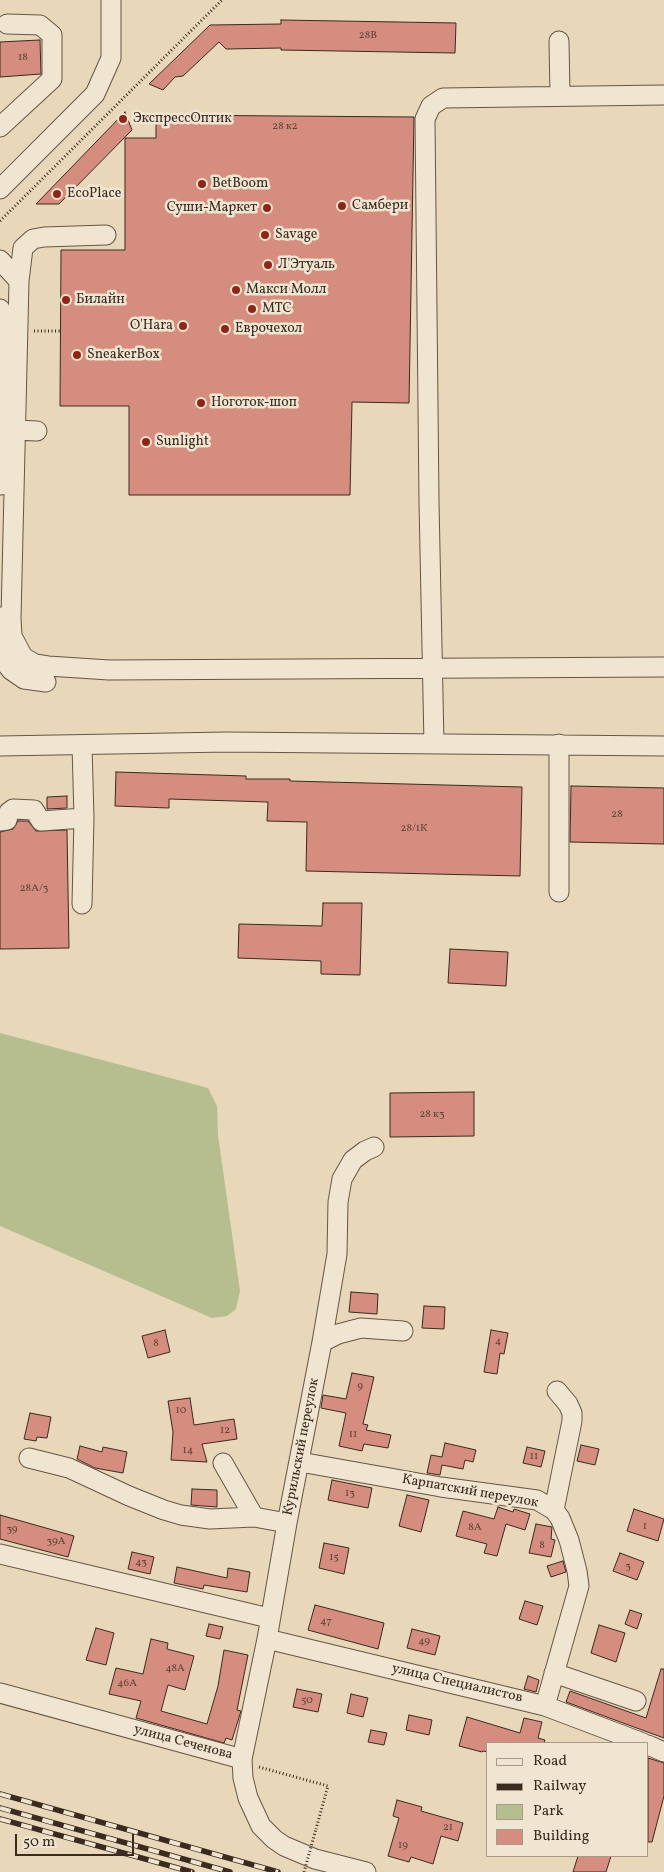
<!DOCTYPE html>
<meta charset="utf-8">
<style>
body{margin:0}
#map{position:relative;width:664px;height:1872px;overflow:hidden;background:#e8d7b8;font-family:Vollkorn,serif}
canvas{display:block}
.legend{position:absolute;left:486px;top:1742px;width:162px;height:115px;box-sizing:border-box;background:#f0e5d1;border:1px solid #a79a8a;margin:0;padding:6px 9px;list-style:none;font-size:15px;color:#3a2a20}
.legend li{display:flex;align-items:center;gap:10px;height:25px}
.legend b{width:25px;border:1px solid #a79a8a}
.scale{position:absolute;left:15px;top:1834px;width:119px;height:22px;box-sizing:border-box;border:2px solid #3a2a20;border-top:0;padding-left:6px;font-size:15px;line-height:18px;white-space:nowrap;color:#3a2a20;-webkit-text-stroke:4px #f0e5d1;paint-order:stroke}
</style>
<div id="map">
<canvas width="664" height="1872"></canvas>
<ul class="legend">
<li><b style="height:6px;background:#f0e5d1"></b>Road</li>
<li><b style="height:6px;background:#3a2a20"></b>Railway</li>
<li><b style="height:14px;background:#b6be8f"></b>Park</li>
<li><b style="height:14px;background:#d48d7e"></b>Building</li>
</ul>
<div class="scale">50 m</div>
</div>
<script>
const ctx = document.querySelector('canvas').getContext('2d');
ctx.lineJoin = 'round';
function paint(path, color) {
  ctx.fillStyle = color;
  ctx.fill(path, 'evenodd');
}
function shape(rows) {
  const path = new Path2D();
  for (const r of rows) {
    path.moveTo(r[0], r[1]);
    for (let i = 2; i < r.length; i += 2) path.lineTo(r[i], r[i + 1]);
  }
  return path;
}
function stroke(path, color, width, dash) {
  ctx.strokeStyle = color;
  ctx.lineWidth = width;
  ctx.lineCap = dash ? 'butt' : 'round';
  ctx.setLineDash(dash || []);
  ctx.stroke(path);
}
function drawText(font, color, halo, rows, align = 'center') {
  ctx.font = font + ' Vollkorn,serif';
  ctx.lineWidth = 5;
  ctx.setLineDash([]);
  ctx.textBaseline = 'middle';
  ctx.strokeStyle = halo;
  ctx.fillStyle = color;
  for (const [text, x, y, turn = 0] of rows) {
    ctx.save();
    ctx.translate(x, y);
    ctx.rotate((+turn || 0) * Math.PI / 180);
    ctx.textAlign = isNaN(turn) ? turn : align;
    if (halo) ctx.strokeText(text, 0, 0);
    ctx.fillText(text, 0, 0);
    ctx.restore();
  }
}
paint(shape([
 [0,1033,208,1088,217,1106,218,1135,240,1291,236,1309,227,1316,212,1318,0,1226]
]), '#b6be8f');
const building = shape([
 [281,20,456,23,455,53,281,50,281,48,226,49,219,42,183,76,175,77,163,90,149,84,210,25,281,24,281,20],
 [40,40,41,74,0,77,0,42,40,40],
 [125,112,132,130,59,204,36,204,125,112],
 [156,115,414,117,409,403,352,402,350,495,129,495,129,406,60,406,61,250,125,250,125,138,156,138,156,115],
 [116,772,246,776,246,779,290,779,290,781,522,787,520,876,306,871,307,822,267,821,268,802,169,799,169,808,115,806,116,772],
 [571,786,664,788,664,844,570,842,571,786],
 [67,796,67,808,47,809,47,797,67,796],
 [18,821,28,821,36,831,67,830,69,948,0,949,0,832,13,829,18,821],
 [323,903,362,903,360,975,321,974,321,961,238,958,239,924,322,926,323,903],
 [450,949,508,952,506,986,448,983,450,949],
 [474,1092,474,1136,390,1137,390,1093,474,1092],
 [351,1292,378,1294,377,1314,349,1312,351,1292],
 [424,1306,445,1307,444,1329,422,1328,424,1306],
 [165,1330,170,1352,148,1358,142,1336,165,1330],
 [491,1330,508,1333,504,1354,500,1353,497,1374,484,1372,491,1330],
 [352,1373,374,1377,363,1424,368,1425,366,1430,391,1435,388,1448,364,1444,362,1451,339,1446,346,1413,321,1408,323,1395,346,1399,352,1373],
 [190,1398,194,1425,234,1419,237,1439,202,1444,207,1462,171,1460,173,1432,168,1401,190,1398],
 [30,1413,51,1417,47,1438,37,1437,36,1441,24,1439,30,1413],
 [445,1443,476,1450,473,1462,465,1460,463,1469,442,1465,440,1475,427,1473,431,1455,442,1457,445,1443],
 [581,1445,599,1449,595,1465,577,1461,581,1445],
 [80,1446,102,1452,103,1447,127,1452,123,1473,95,1468,77,1459,80,1446],
 [527,1447,545,1451,541,1467,523,1463,527,1447],
 [332,1480,372,1488,368,1508,328,1500,332,1480],
 [192,1489,217,1490,217,1507,191,1505,192,1489],
 [407,1495,429,1500,421,1532,399,1526,407,1495],
 [498,1507,513,1512,514,1509,530,1514,525,1530,506,1524,497,1556,484,1553,487,1544,456,1536,463,1511,494,1519,498,1507],
 [634,1509,664,1519,658,1541,627,1531,634,1509],
 [0,1515,74,1536,68,1557,0,1539,0,1515],
 [536,1524,552,1527,551,1539,555,1540,551,1557,529,1553,536,1524],
 [324,1543,349,1548,344,1574,319,1568,324,1543],
 [132,1552,154,1557,150,1574,128,1569,132,1552],
 [620,1553,644,1562,637,1580,613,1571,620,1553],
 [563,1561,566,1572,551,1577,547,1566,563,1561],
 [177,1567,227,1578,228,1568,250,1572,247,1592,204,1585,203,1589,174,1583,177,1567],
 [525,1601,543,1606,537,1625,519,1619,525,1601],
 [315,1605,384,1623,378,1649,308,1630,315,1605],
 [630,1610,642,1614,637,1629,625,1624,630,1610],
 [209,1624,223,1627,220,1639,206,1636,209,1624],
 [599,1625,625,1633,616,1662,591,1653,599,1625],
 [96,1628,114,1633,106,1665,86,1660,96,1628],
 [412,1629,440,1636,435,1655,407,1648,412,1629],
 [151,1639,168,1643,167,1649,194,1656,185,1690,168,1685,161,1711,207,1724,218,1686,224,1650,248,1655,237,1710,241,1711,232,1740,226,1738,224,1743,136,1718,141,1701,109,1694,116,1668,143,1674,151,1639],
 [661,1669,664,1669,664,1738,566,1702,570,1691,646,1718,661,1669],
 [528,1676,539,1680,536,1692,524,1689,528,1676],
 [297,1689,322,1694,318,1712,293,1707,297,1689],
 [351,1694,368,1698,363,1717,347,1713,351,1694],
 [409,1715,432,1720,429,1735,406,1730,409,1715],
 [467,1717,520,1733,524,1718,542,1722,538,1738,545,1740,544,1743,488,1743,488,1752,483,1751,482,1752,459,1746,467,1717],
 [371,1730,387,1733,384,1745,368,1742,371,1730],
 [648,1758,664,1763,664,1796,652,1842,648,1842,648,1758],
 [397,1800,422,1807,421,1811,463,1823,458,1841,441,1836,433,1864,411,1857,409,1862,388,1856,399,1818,393,1816,397,1800],
 [578,1856,611,1856,606,1872,573,1872,578,1856]
]);
paint(building, '#d48d7e');
stroke(building, '#3a2a20', 1);
const minor = shape([
 [559,41,560,96],
 [0,127,52,79,52,35,40,25,7,24],
 [0,189,95,94,111,58,111,0],
 [0,260,19,281,11,618,12,636,23,657,35,664,48,666,109,670,664,667],
 [19,281,23,248,33,239,44,237,106,235],
 [0,309,3,318,1,485],
 [15,430,37,431],
 [1,617,1,657,11,670,24,679,46,682],
 [434,744,429,502,425,119,431,106,443,98,664,95],
 [559,744,559,892],
 [82,745,84,818,82,904],
 [0,746,227,742,664,746],
 [0,821,7,820,9,812,13,809,34,810,41,821,84,818],
 [322,1342,338,1334,361,1328,403,1331],
 [29,1458,69,1468,129,1496,164,1510,181,1515,210,1519,254,1517,287,1523],
 [300,1462,441,1487,537,1500,554,1510,560,1518,569,1540,577,1571,579,1586,545,1706],
 [223,1463,254,1517],
 [554,1510,572,1421,572,1413,568,1404,557,1391],
 [0,1554,269,1618],
 [267,1639,545,1706,643,1743],
 [554,1673,636,1701],
 [0,1693,242,1759,243,1778,248,1798,261,1826,274,1839,284,1846,315,1859,366,1872],
 [648,1745,664,1752],
 [242,1759,267,1639,287,1523,322,1342,337,1254,338,1202,342,1179,353,1160,365,1151,374,1147]
]);
stroke(minor, '#665546', 21);
stroke(shape([
 [0,221,222,0],
 [34,331,61,331],
 [259,1767,328,1786,316,1829]
]), '#3a2a20', 3, [1, 2.5]);
stroke(minor, '#f0e5d1', 19);
const rail = shape([
 [0,1794,278,1872],
 [0,1808,230,1872],
 [0,1819,192,1872]
]);
stroke(rail, '#3a2a20', 5.5);
stroke(rail, '#f0e5d1', 4, [11]);
stroke(shape([
 [304,1872,316,1829]
]), '#3a2a20', 3, [1, 2.5]);
for (const [x, y, r, color] of [
 [123,119,5,"#8f2418"],
 [202,184,5,"#8f2418"],
 [57,194,5,"#8f2418"],
 [342,206,5,"#8f2418"],
 [267,208,5,"#8f2418"],
 [265,235,5,"#8f2418"],
 [268,265,5,"#8f2418"],
 [236,290,5,"#8f2418"],
 [66,300,5,"#8f2418"],
 [252,309,5,"#8f2418"],
 [183,326,5,"#8f2418"],
 [225,329,5,"#8f2418"],
 [77,355,5,"#8f2418"],
 [201,403,5,"#8f2418"],
 [146,442,5,"#8f2418"]
]) {
  const dot = new Path2D();
  dot.arc(x, y, r, 0, 2 * Math.PI);
  ctx.fillStyle = color;
  ctx.fill(dot);
  stroke(dot, '#f0e5d1', 2);
}
drawText('11px', '#604338', null, [
 ["28В",368,36],
 ["18",23,58],
 ["28 к2",285,127],
 ["28",617,815],
 ["28/1К",414,829],
 ["28А/3",34,889],
 ["28 к3",432,1115],
 ["4",498,1342],
 ["8",156,1344],
 ["9",360,1387],
 ["10",181,1411],
 ["12",225,1431],
 ["11",353,1435],
 ["14",188,1451],
 ["11",534,1457],
 ["13",350,1494],
 ["1",645,1527],
 ["8А",475,1528],
 ["39",12,1530],
 ["39А",56,1542],
 ["8",542,1546],
 ["15",334,1558],
 ["43",141,1563],
 ["3",628,1567],
 ["47",326,1622],
 ["49",424,1642],
 ["48А",175,1669],
 ["46А",127,1684],
 ["50",307,1701],
 ["21",448,1828],
 ["19",403,1846]
]);
drawText('14px', '#3a2a20', '#f0e5d1', [
 ["ЭкспрессОптик",133,119],
 ["BetBoom",212,184],
 ["EcoPlace",67,194],
 ["Самбери",352,206],
 ["Суши-Маркет",257,208,"right"],
 ["Savage",275,235],
 ["Л'Этуаль",278,265],
 ["Макси Молл",246,290],
 ["Билайн",76,300],
 ["МТС",262,309],
 ["O'Hara",173,326,"right"],
 ["Еврочехол",235,329],
 ["SneakerBox",87,355],
 ["Ноготок-шоп",211,403],
 ["Sunlight",156,442]
], 'left');
drawText('14px', '#3a2a20', '#f0e5d1', [
 ["Курильский переулок",302,1447,-79],
 ["Карпатский переулок",470,1492,10],
 ["улица Специалистов",457,1684,13],
 ["улица Сеченова",183,1743,15]
]);
</script>
